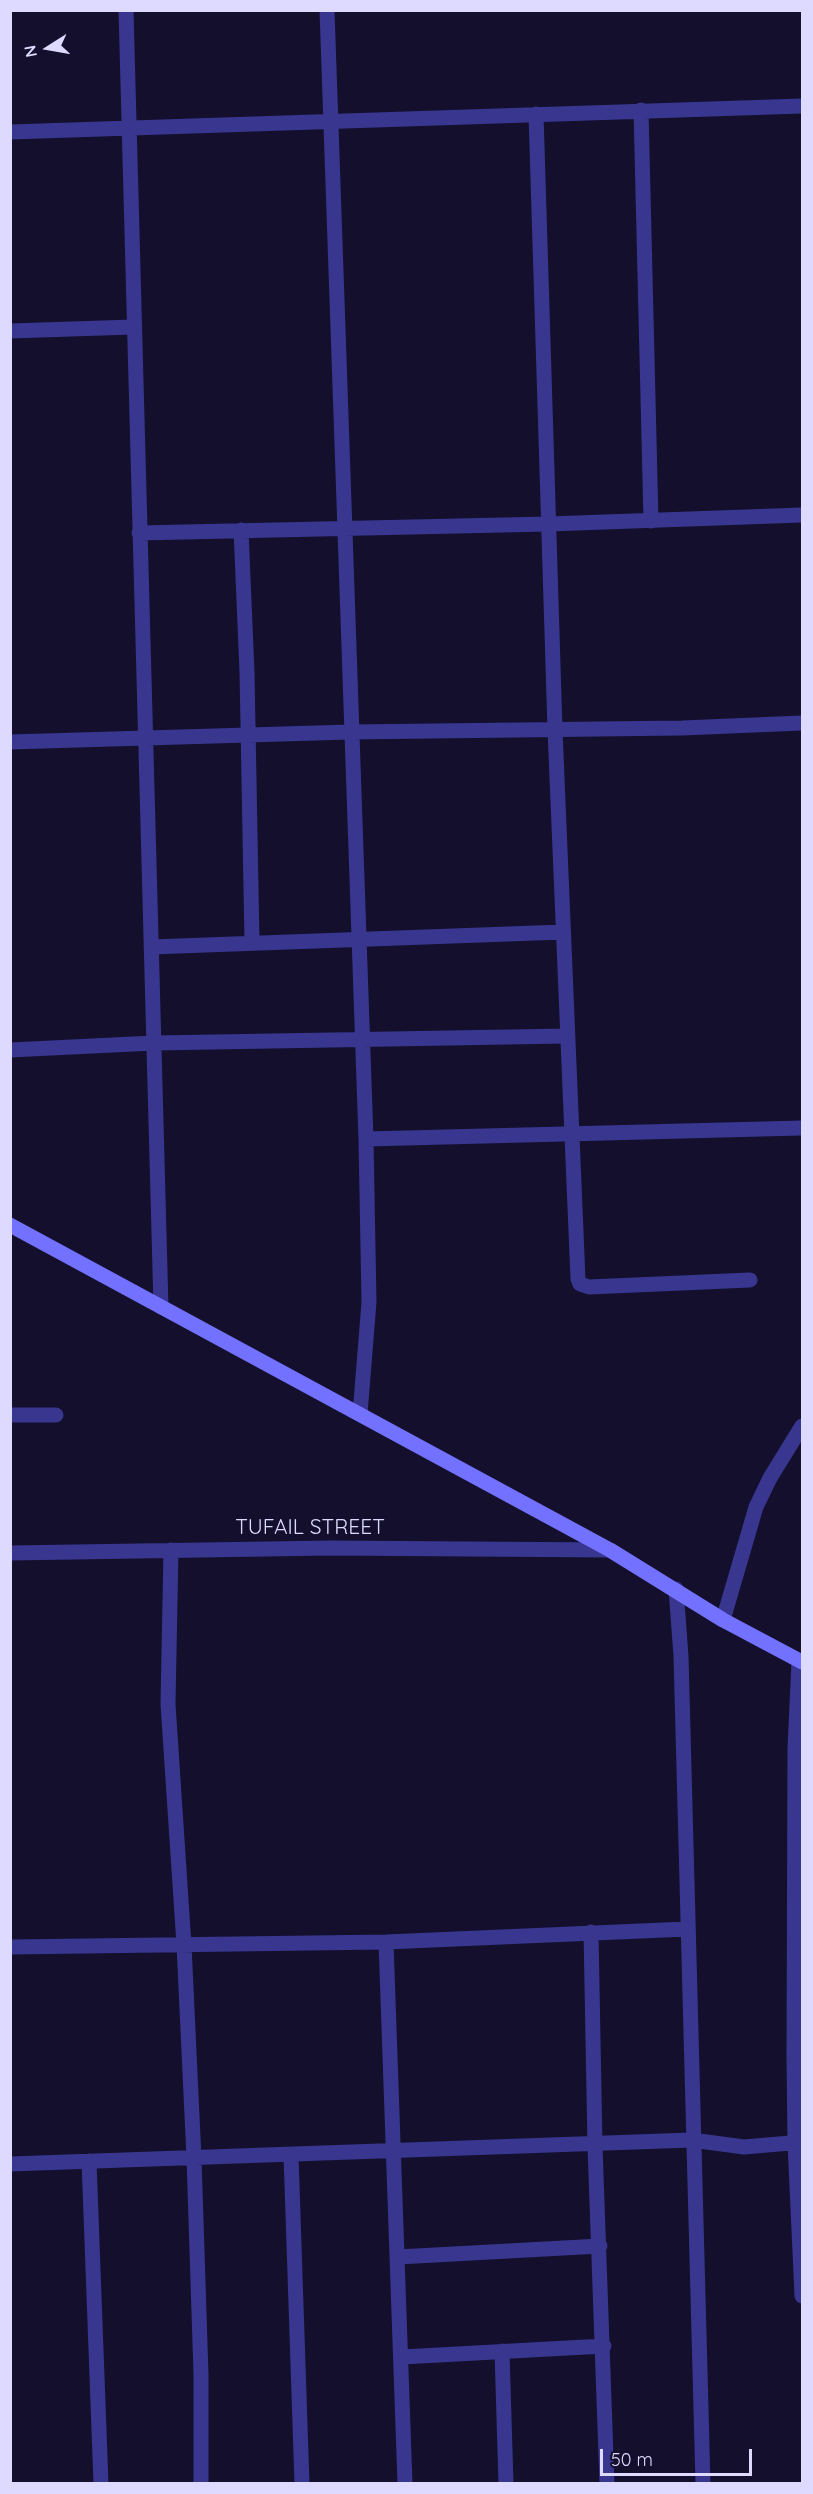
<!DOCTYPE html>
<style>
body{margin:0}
#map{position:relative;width:813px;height:2494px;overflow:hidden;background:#130f2c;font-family:Quicksand,sans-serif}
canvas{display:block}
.frame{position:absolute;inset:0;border:12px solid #dedaff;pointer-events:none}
.north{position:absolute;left:18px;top:18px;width:60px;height:60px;-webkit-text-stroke:4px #130f2c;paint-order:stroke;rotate:259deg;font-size:16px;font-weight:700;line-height:24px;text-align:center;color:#dedaff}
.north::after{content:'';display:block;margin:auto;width:21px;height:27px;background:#dedaff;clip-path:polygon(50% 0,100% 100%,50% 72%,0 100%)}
.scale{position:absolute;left:600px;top:2449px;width:152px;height:27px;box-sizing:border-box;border:3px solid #dedaff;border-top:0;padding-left:8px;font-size:18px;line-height:21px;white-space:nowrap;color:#dedaff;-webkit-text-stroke:4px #130f2c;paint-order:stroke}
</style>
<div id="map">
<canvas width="813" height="2494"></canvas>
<div class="frame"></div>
<div class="north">N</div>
<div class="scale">50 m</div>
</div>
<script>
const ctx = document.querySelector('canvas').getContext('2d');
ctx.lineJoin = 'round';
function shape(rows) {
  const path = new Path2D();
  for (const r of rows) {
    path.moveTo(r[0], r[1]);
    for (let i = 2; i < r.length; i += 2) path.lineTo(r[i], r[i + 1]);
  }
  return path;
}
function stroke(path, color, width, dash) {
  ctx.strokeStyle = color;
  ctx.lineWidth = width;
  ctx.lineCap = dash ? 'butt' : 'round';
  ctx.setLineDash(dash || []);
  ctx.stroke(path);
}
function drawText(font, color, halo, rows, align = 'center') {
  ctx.font = font + ' Quicksand,sans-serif';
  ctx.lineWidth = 5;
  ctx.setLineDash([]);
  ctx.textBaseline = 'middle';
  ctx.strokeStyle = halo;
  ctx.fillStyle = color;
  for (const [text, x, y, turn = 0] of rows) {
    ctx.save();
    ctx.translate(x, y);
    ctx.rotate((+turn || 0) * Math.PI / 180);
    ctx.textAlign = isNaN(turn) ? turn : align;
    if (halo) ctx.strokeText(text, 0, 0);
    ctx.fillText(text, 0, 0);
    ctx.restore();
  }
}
stroke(shape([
 [126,10,161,1307],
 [327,10,366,1139,369,1302,360,1414],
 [641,110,651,521],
 [536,114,555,730,578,1279,580,1284,589,1287,750,1280],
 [10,132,802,106],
 [10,331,133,327],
 [241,530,247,672,252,943],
 [139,533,548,524,802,515],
 [10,742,350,732,682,728,802,723],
 [151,947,563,932],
 [10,1050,154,1043,567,1036],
 [366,1139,802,1128],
 [10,1415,56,1415],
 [171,1550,168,1704,184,1945,194,2158,201,2374,201,2484],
 [10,1553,330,1548,610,1550],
 [676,1589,681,1656,703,2484],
 [723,1620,756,1507,770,1478,802,1426],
 [799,1661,795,1748,794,2055,795,2143,802,2296],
 [591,1932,595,2146,607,2484],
 [386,1942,405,2484],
 [10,1947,386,1942,687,1929],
 [291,2155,302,2484],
 [89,2161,101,2484],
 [10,2164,692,2140,744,2147,802,2142],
 [398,2257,600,2246],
 [502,2351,506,2484],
 [402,2357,604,2346]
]), '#38368f', 15);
stroke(shape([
 [10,1225,610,1550,723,1620,802,1662]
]), '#7371ff', 15);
drawText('21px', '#dedaff', '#130f2c', [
 ["TUFAIL STREET",310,1528]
]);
</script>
